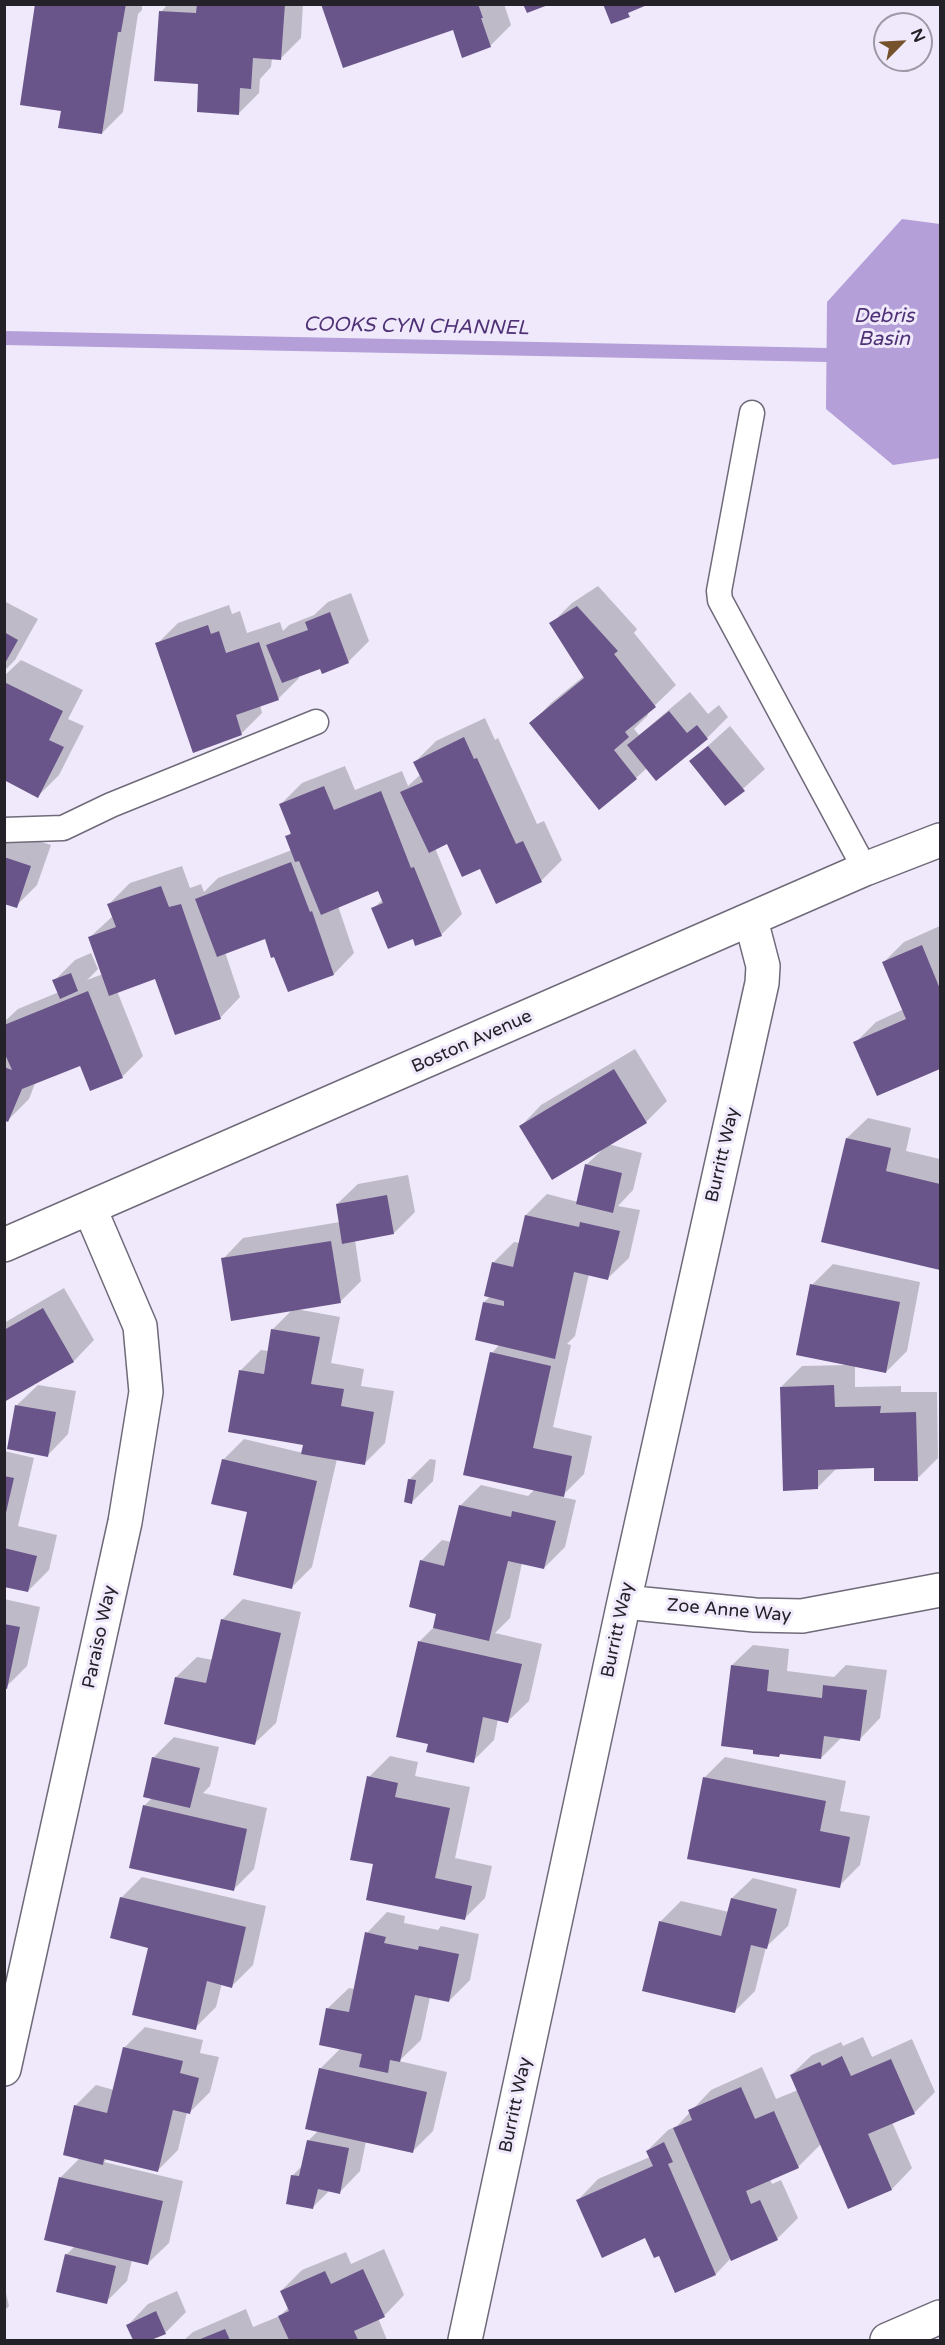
<!DOCTYPE html>
<style>
body{margin:0}
#map{position:relative;width:945px;height:2345px;overflow:hidden;background:#efe9fb;font-family:"Varela Round",sans-serif}
canvas{display:block}
.frame{position:absolute;inset:0;border:6px solid #242128;pointer-events:none}
.north{position:absolute;left:873px;top:12px;width:60px;height:60px;box-sizing:border-box;background:#efe9fb;border:2px solid #9e99a7;border-radius:50%;rotate:66deg;font-size:16px;font-weight:700;line-height:24px;text-align:center;color:#242128}
.north::after{content:'';display:block;margin:auto;width:21px;height:27px;background:#75522b;clip-path:polygon(50% 0,100% 100%,50% 72%,0 100%)}
</style>
<div id="map">
<canvas width="945" height="2345"></canvas>
<div class="frame"></div>
<div class="north">N</div>
</div>
<script>
const ctx = document.querySelector('canvas').getContext('2d');
ctx.lineJoin = 'round';
function paint(path, color) {
  ctx.fillStyle = color;
  ctx.fill(path, 'evenodd');
}
function shape(rows) {
  const path = new Path2D();
  for (const r of rows) {
    path.moveTo(r[0], r[1]);
    for (let i = 2; i < r.length; i += 2) path.lineTo(r[i], r[i + 1]);
  }
  return path;
}
function stroke(path, color, width, dash) {
  ctx.strokeStyle = color;
  ctx.lineWidth = width;
  ctx.lineCap = dash ? 'butt' : 'round';
  ctx.setLineDash(dash || []);
  ctx.stroke(path);
}
function drawText(font, color, halo, rows, align = 'center') {
  ctx.font = font + ' "Varela Round",sans-serif';
  ctx.lineWidth = 6;
  ctx.setLineDash([]);
  ctx.textBaseline = 'middle';
  ctx.strokeStyle = halo;
  ctx.fillStyle = color;
  for (const [text, x, y, turn = 0] of rows) {
    ctx.save();
    ctx.translate(x, y);
    ctx.rotate((+turn || 0) * Math.PI / 180);
    ctx.textAlign = isNaN(turn) ? turn : align;
    if (halo) ctx.strokeText(text, 0, 0);
    ctx.fillText(text, 0, 0);
    ctx.restore();
  }
}
paint(shape([
 [902,219,940,224,940,458,893,465,826,409,827,302]
]), '#b49fd8');
paint(shape([
 [37,4,142,4,142,10,138,14,123,112,102,133,62,110],
 [168,4,303,4,301,38,280,59,272,58,271,67,260,79,259,93,238,114,200,83,161,12],
 [322,4,504,4,511,25,490,46,454,28],
 [598,586,637,629,634,633,676,685,647,713,648,715,634,729,639,735,690,692,708,714,719,705,728,717,707,738,656,779,647,768,636,778,531,724,551,703,584,676,551,624,572,603],
 [351,593,369,641,348,662,320,667,298,676,299,678,278,699,260,705,262,713,241,734,157,644,178,623,229,605,232,614,240,611,247,633,280,622,283,631,289,625,314,615,328,602],
 [4,601,38,619,15,660,4,671],
 [21,660,83,690,68,719,84,726,59,775,38,796,4,779,4,676],
 [485,718,495,740,498,738,537,824,544,821,562,860,541,881,480,867,447,842,435,848,462,914,441,935,414,937,373,909,383,899,379,889,338,906,354,953,334,974,288,990,266,937,225,952,240,997,220,1018,156,977,117,991,143,1056,122,1077,81,1064,36,1081,29,1099,8,1120,4,1119,4,1022,18,1009,59,992,54,981,75,960,91,953,98,969,87,980,103,974,90,937,113,916,109,904,130,883,182,866,190,888,201,884,204,892,218,878,292,850,287,836,292,832,281,804,302,783,345,766,355,790,402,771,408,786,421,774,415,762,436,741],
 [730,726,765,769,726,804,691,761],
 [13,833,51,845,37,885,16,906,4,902,4,842],
 [940,926,940,1067,878,1094,855,1043,876,1022,904,1009,884,962,904,942],
 [635,1049,667,1101,646,1122,608,1144,642,1153,633,1190,618,1206,640,1210,629,1258,608,1278,589,1274,575,1336,567,1344,571,1345,553,1427,592,1436,584,1474,561,1497,576,1500,565,1547,544,1568,522,1563,510,1618,495,1633,542,1644,529,1701,508,1721,498,1719,494,1740,473,1761,429,1743,419,1642,435,1626,438,1612,421,1561,442,1540,451,1542,460,1506,481,1485,528,1496,535,1489,492,1353,500,1344,484,1302,491,1296,493,1263,514,1242,520,1243,526,1215,547,1194,578,1202,586,1165,602,1150,521,1126,541,1105],
 [868,1118,911,1128,906,1151,940,1159,940,1268,847,1138],
 [408,1175,415,1212,394,1233,355,1240,361,1281,341,1301,296,1309,340,1317,331,1363,364,1369,361,1386,394,1391,385,1443,364,1464,337,1459,312,1567,292,1587,223,1460,244,1439,303,1453,304,1444,241,1370,261,1350,269,1351,272,1330,293,1309,223,1259,243,1238,340,1222,337,1204,358,1184],
 [833,1264,920,1282,907,1351,886,1372,855,1365,855,1387,901,1386,901,1392,937,1392,938,1458,917,1479,875,1467,837,1468,817,1488,781,1387,802,1366,847,1365,812,1285],
 [64,1288,94,1340,74,1361,4,1401,4,1323],
 [38,1385,76,1391,68,1434,48,1455,17,1405],
 [4,1451,34,1458,18,1526,57,1535,49,1570,28,1591,4,1585],
 [430,1459,436,1460,433,1481,412,1502,409,1480],
 [4,1599,40,1607,27,1666,6,1687,4,1687],
 [243,1599,301,1612,276,1723,255,1743,176,1677,197,1657,213,1660,222,1620],
 [753,1645,789,1649,787,1671,834,1677,846,1665,887,1670,880,1718,860,1739,842,1737,821,1758,781,1753,779,1756,754,1749,732,1665],
 [174,1737,219,1747,210,1786,203,1793,267,1808,254,1869,233,1890,144,1806,152,1798,153,1758],
 [390,1756,418,1762,415,1776,470,1787,455,1858,492,1866,485,1898,465,1918,374,1863,369,1777],
 [725,1757,846,1781,840,1811,870,1816,860,1865,839,1886,704,1778],
 [142,1877,266,1906,253,1965,232,1986,222,1983,216,2007,195,2028,121,1898],
 [753,1878,797,1889,788,1926,766,1947,755,1991,734,2012,660,1922,681,1901,729,1912,732,1898],
 [387,1912,405,1916,404,1923,438,1930,441,1926,479,1934,470,1980,449,2001,430,1997,421,2040,399,2061,447,2072,433,2131,412,2152,366,2141,360,2171,340,2192,330,2190,313,2207,293,2175,303,2165,309,2140,319,2130,320,2069,341,2048,328,2008,349,1988,355,1989,367,1933],
 [145,2027,203,2040,200,2053,219,2057,210,2092,189,2113,187,2112,178,2150,157,2171,107,2159,104,2162,183,2181,169,2243,148,2263,132,2260,127,2281,106,2302,66,2255,75,2246,61,2177,80,2158,75,2106,96,2085,114,2090,124,2048],
 [863,2037,872,2057,912,2039,935,2092,914,2113,892,2122,912,2168,892,2189,821,2144,798,2167,770,2179,772,2184,781,2180,798,2218,777,2239,731,2258,716,2274,660,2254,646,2236,578,2200,598,2179,650,2157,647,2151,668,2130,677,2126,711,2090,762,2067,776,2099,798,2090,791,2075,812,2055,841,2042,843,2046],
 [384,2249,404,2295,384,2316,378,2318,387,2340,184,2340,193,2332,246,2309,253,2327,280,2316,289,2307,281,2291,302,2270,346,2252,351,2264],
 [4,2285,9,2306,4,2311],
 [177,2291,186,2312,165,2333,147,2340,135,2340,128,2325,148,2304]
]), '#0003');
stroke(shape([
 [4,338,828,355]
]), '#b49fd8', 14);
paint(shape([
 [35,4,126,4,121,32,118,32,102,134,58,128,61,111,20,105],
 [197,4,285,4,281,60,253,58,251,89,240,88,239,115,197,112,198,84,154,81,159,11,196,13],
 [321,4,478,4,483,18,481,18,491,47,462,58,453,30,343,68],
 [523,4,548,4,548,5,527,13],
 [603,4,647,4,647,5,628,13,630,17,611,24],
 [577,606,618,651,614,654,656,707,625,732,629,737,614,750,637,779,599,810,529,723,584,678,549,623],
 [330,612,349,663,322,674,320,669,282,683,266,645,308,630,305,622],
 [208,625,211,634,219,631,226,653,259,642,279,700,236,715,242,735,193,753,155,643],
 [4,632,18,640,4,665],
 [4,682,63,711,49,740,64,747,38,798,4,780],
 [669,711,687,733,697,725,708,739,656,781,627,745],
 [464,737,474,759,477,758,516,844,523,841,542,882,496,904,480,869,462,877,447,844,429,853,400,792,423,782,413,762],
 [708,746,745,791,725,806,689,761],
 [324,786,334,810,381,791,411,868,414,867,442,936,415,946,413,939,388,949,371,908,383,903,378,891,321,915,299,861,295,862,285,836,291,834,279,804],
 [4,857,31,866,17,908,4,904],
 [291,862,310,912,312,911,334,975,288,992,274,957,271,958,265,939,217,957,195,899],
 [161,886,169,907,181,904,221,1019,175,1035,155,979,109,996,88,937,116,927,107,904],
 [922,945,940,989,940,1069,877,1096,853,1042,906,1019,882,962],
 [71,973,78,991,60,999,52,980],
 [88,991,123,1078,90,1091,80,1066,22,1089,8,1122,4,1120,4,1067,12,1070,4,1052,4,1025],
 [614,1069,647,1123,552,1180,519,1126],
 [846,1138,891,1148,886,1171,940,1184,940,1270,821,1242],
 [585,1164,622,1173,613,1213,576,1204],
 [387,1195,394,1234,342,1244,336,1204],
 [525,1215,579,1227,580,1222,620,1231,608,1280,574,1272,555,1359,475,1340,483,1302,504,1306,504,1301,484,1296,492,1262,513,1267],
 [331,1241,341,1303,231,1321,221,1258],
 [810,1284,900,1302,886,1373,796,1355],
 [43,1308,74,1362,4,1402,4,1330],
 [271,1329,320,1337,311,1384,344,1389,341,1406,374,1412,365,1465,301,1454,303,1445,228,1432,239,1370,264,1374],
 [490,1352,551,1366,533,1448,572,1456,564,1497,463,1475],
 [834,1385,835,1407,881,1406,880,1413,916,1412,918,1481,874,1481,874,1468,818,1470,818,1489,783,1491,780,1387],
 [15,1405,56,1412,48,1457,7,1449],
 [222,1459,317,1481,292,1589,233,1575,247,1512,211,1504],
 [4,1476,14,1478,5,1517,4,1517],
 [408,1479,416,1480,412,1504,404,1502],
 [459,1505,511,1517,512,1511,556,1521,544,1569,508,1561,489,1641,433,1628,436,1614,409,1607,420,1560,444,1566],
 [4,1548,37,1556,28,1592,4,1587],
 [221,1619,281,1633,255,1745,164,1724,175,1677,206,1683],
 [4,1624,20,1627,7,1689,4,1688],
 [418,1641,522,1664,508,1723,483,1717,474,1763,426,1752,428,1744,396,1737],
 [731,1665,769,1670,767,1691,822,1698,823,1685,867,1690,860,1741,824,1736,821,1759,780,1754,779,1757,753,1754,753,1750,721,1746],
 [152,1757,200,1768,190,1808,143,1797],
 [367,1776,398,1783,395,1797,450,1808,435,1878,472,1886,465,1920,366,1900,373,1864,350,1860],
 [703,1777,826,1801,820,1831,850,1837,840,1888,687,1859],
 [143,1805,247,1829,234,1891,129,1868],
 [120,1897,246,1927,232,1988,207,1981,196,2030,132,2015,148,1948,110,1938],
 [731,1898,777,1909,767,1949,751,1945,735,2013,642,1991,659,1921,721,1936],
 [365,1932,386,1937,384,1943,418,1950,419,1946,459,1954,449,2002,415,1995,400,2062,390,2060,388,2073,359,2067,362,2054,319,2045,326,2008,349,2012],
 [123,2047,183,2061,180,2073,199,2078,190,2114,173,2110,158,2172,104,2159,103,2165,63,2155,74,2105,107,2113],
 [842,2056,851,2076,891,2059,915,2114,868,2134,892,2190,848,2209,790,2075,820,2062,822,2066],
 [319,2068,427,2092,413,2153,305,2129],
 [741,2087,755,2119,774,2111,799,2168,746,2191,751,2204,760,2200,778,2240,731,2261,673,2128,692,2120,688,2110],
 [307,2140,349,2148,340,2194,318,2189,313,2209,286,2204,291,2175,299,2176],
 [664,2142,673,2162,668,2164,716,2275,675,2293,659,2256,654,2258,645,2238,602,2258,576,2200,653,2166,646,2151],
 [59,2177,163,2201,148,2265,44,2240],
 [65,2254,116,2266,107,2304,56,2292],
 [363,2269,385,2317,354,2331,358,2340,289,2340,278,2316,289,2311,280,2291,325,2271,331,2284],
 [156,2311,166,2334,151,2340,133,2340,126,2325],
 [225,2329,230,2340,198,2340]
]), '#695589');
const lane = shape([
 [752,413,719,591,720,600,865,869],
 [4,830,63,828,111,805,316,722]
]);
const street = shape([
 [4,1245,865,869,940,840],
 [624,1602,755,1615,802,1616,940,1590],
 [4,2069,125,1522,146,1392,140,1326,90,1209],
 [465,2340,624,1602,762,983,763,966,751,920],
 [887,2340,940,2317]
]);
stroke(lane, '#6f6a79', 27);
stroke(street, '#6f6a79', 36);
stroke(lane, '#fff', 24);
stroke(street, '#fff', 33);
drawText('18px', '#242128', '#efe9fb', [
 ["Boston Avenue",472,1042,-24],
 ["Burritt Way",723,1155,-77],
 ["Zoe Anne Way",729,1611,5],
 ["Burritt Way",618,1630,-78],
 ["Paraiso Way",100,1637,-78],
 ["Burritt Way",516,2105,-78]
]);
drawText('italic 20px', '#4f3175', '#efe9fb', [
 ["Debris",884,317],
 ["Basin",884,340],
 ["COOKS CYN CHANNEL",416,327,1]
]);
</script>
